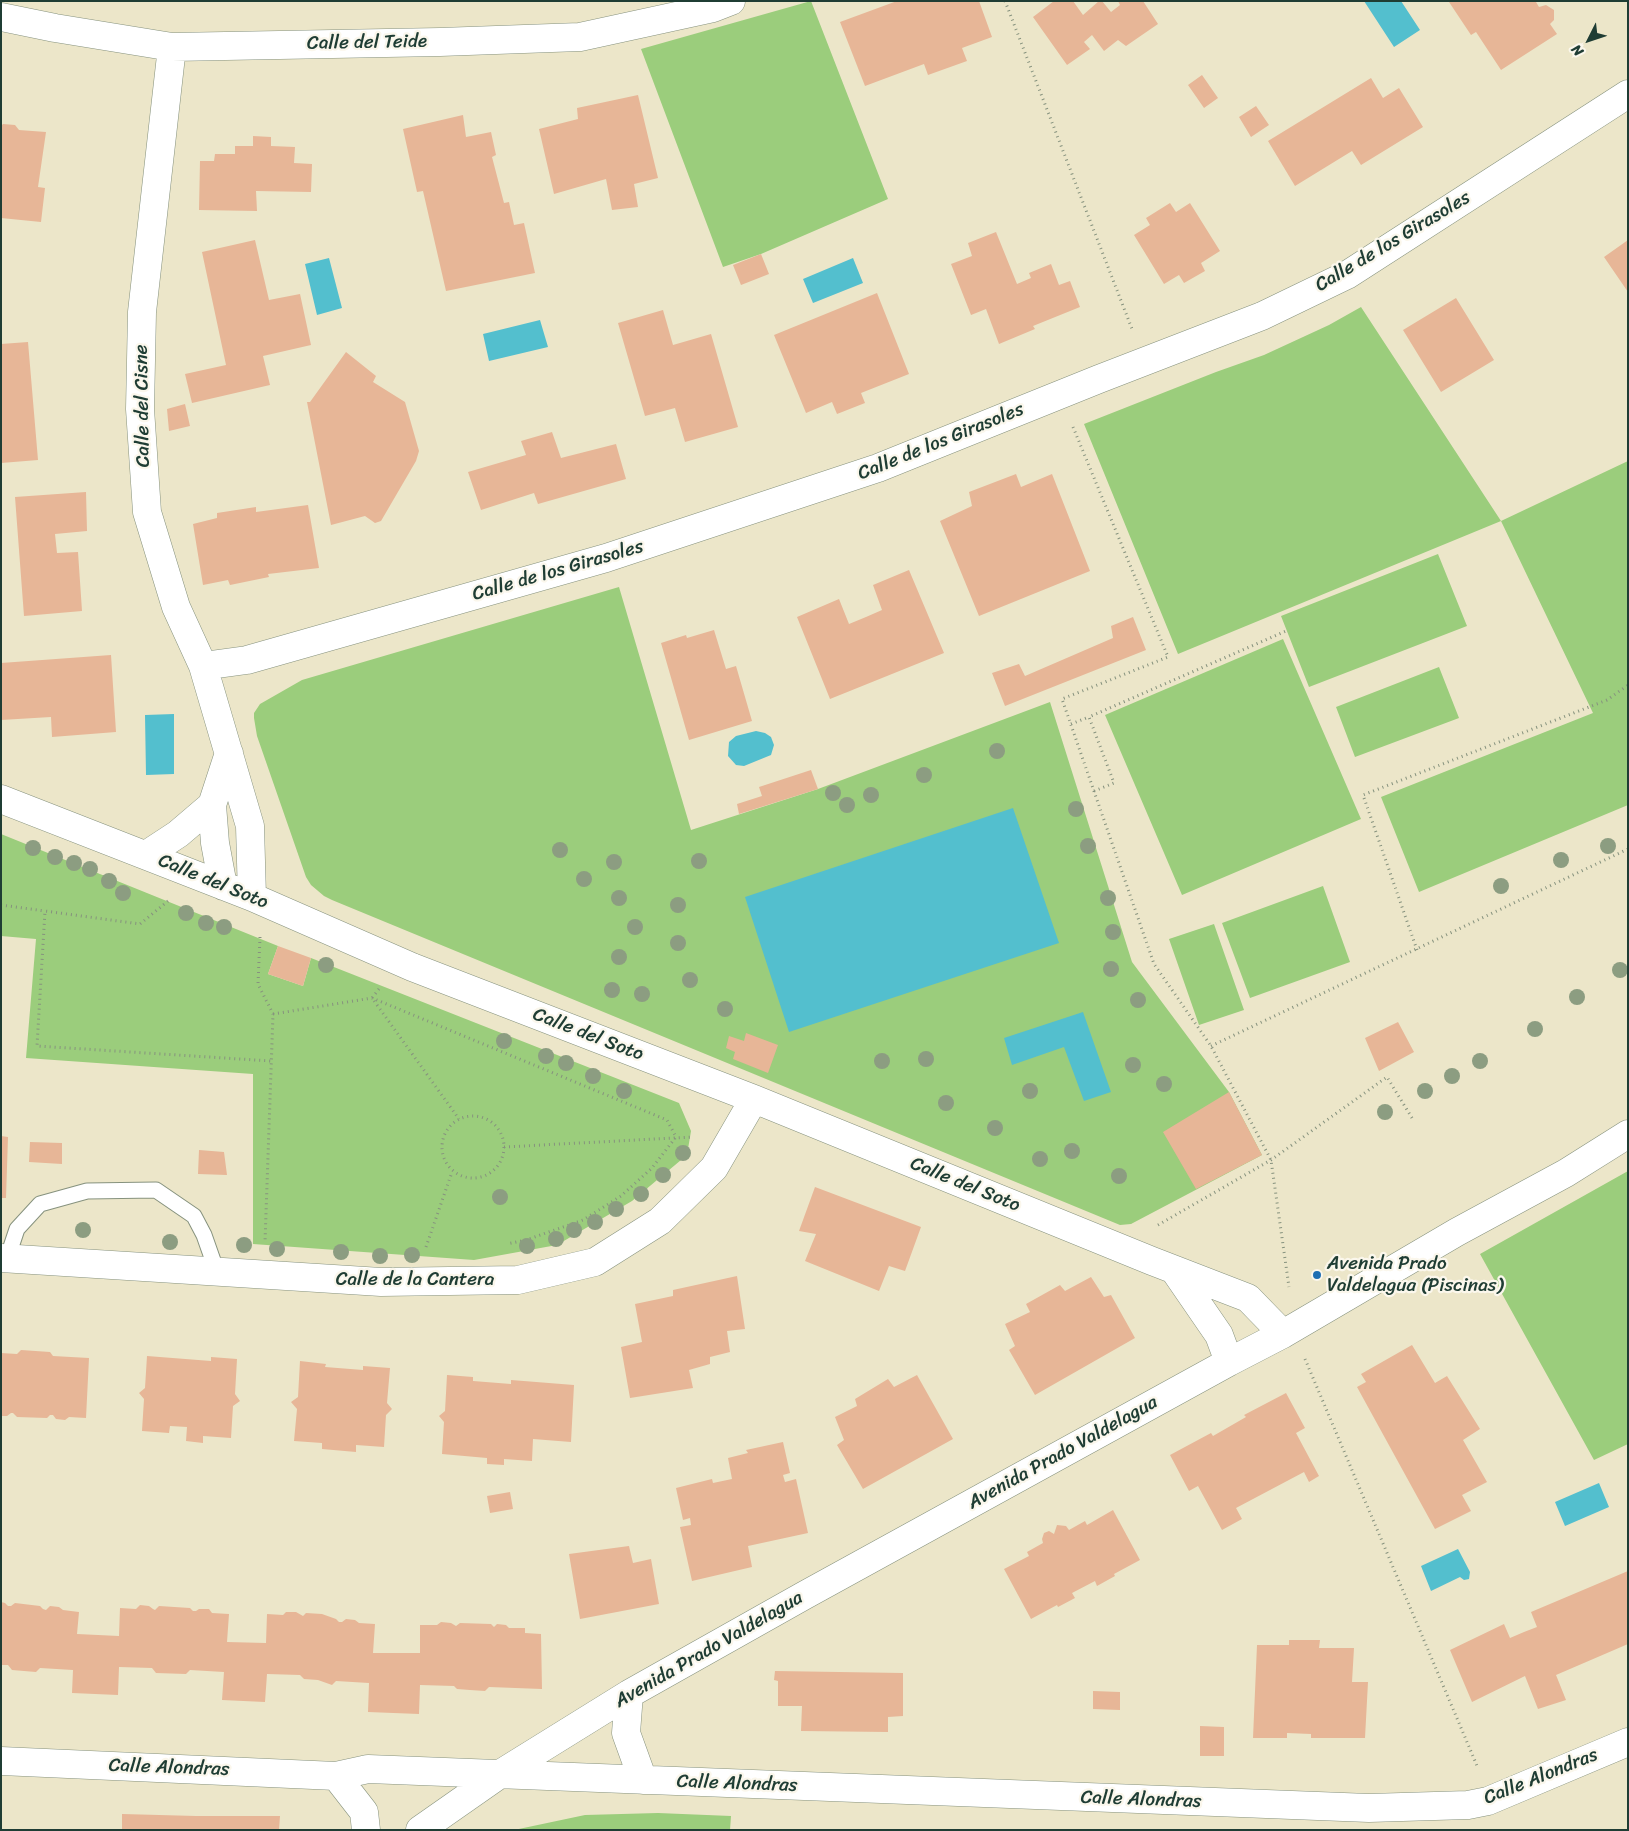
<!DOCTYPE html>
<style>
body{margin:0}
#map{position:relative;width:1629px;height:1831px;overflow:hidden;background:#ece6c9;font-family:Sriracha,sans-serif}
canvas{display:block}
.frame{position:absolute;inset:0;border:2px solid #1f3d34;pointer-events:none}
.north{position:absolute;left:1564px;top:15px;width:50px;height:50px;-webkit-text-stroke:4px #fbf7ec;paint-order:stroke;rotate:229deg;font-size:14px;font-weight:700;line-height:20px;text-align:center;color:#1f3d34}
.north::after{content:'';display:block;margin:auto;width:18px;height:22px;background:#1f3d34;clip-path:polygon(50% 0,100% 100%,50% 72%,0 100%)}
</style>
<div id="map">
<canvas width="1629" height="1831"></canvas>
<div class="frame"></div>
<div class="north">N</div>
</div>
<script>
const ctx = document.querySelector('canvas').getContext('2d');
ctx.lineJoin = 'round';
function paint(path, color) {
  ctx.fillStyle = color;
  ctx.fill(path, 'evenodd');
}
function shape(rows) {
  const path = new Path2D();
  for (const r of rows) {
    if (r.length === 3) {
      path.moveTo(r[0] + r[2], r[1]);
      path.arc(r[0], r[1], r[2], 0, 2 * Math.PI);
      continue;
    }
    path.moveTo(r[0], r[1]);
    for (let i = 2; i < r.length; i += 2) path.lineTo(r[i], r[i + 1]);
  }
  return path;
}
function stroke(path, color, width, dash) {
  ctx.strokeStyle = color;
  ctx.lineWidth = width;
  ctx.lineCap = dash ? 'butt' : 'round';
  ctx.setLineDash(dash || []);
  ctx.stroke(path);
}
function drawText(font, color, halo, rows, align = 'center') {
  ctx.font = font + ' Sriracha,sans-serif';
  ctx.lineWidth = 4.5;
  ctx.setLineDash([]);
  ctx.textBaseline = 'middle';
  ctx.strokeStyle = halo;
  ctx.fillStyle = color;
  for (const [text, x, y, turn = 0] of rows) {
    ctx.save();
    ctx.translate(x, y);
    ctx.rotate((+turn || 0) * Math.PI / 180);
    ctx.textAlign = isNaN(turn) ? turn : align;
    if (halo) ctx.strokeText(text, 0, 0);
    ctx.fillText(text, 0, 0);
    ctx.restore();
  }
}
paint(shape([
 [811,1,888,199,761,254,723,267,641,49],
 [1361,307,1501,521,1628,461,1628,805,1419,892,1381,797,1593,713,1501,521,1178,654,1084,424,1216,372,1264,355,1329,325],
 [1438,554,1467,626,1309,687,1281,616],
 [619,587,691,830,818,789,1050,702,1132,962,1229,1092,1262,1155,1131,1224,1120,1225,332,900,324,896,311,885,306,877,257,736,254,718,254,713,260,704,302,680],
 [1283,639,1361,819,1182,895,1105,715],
 [1439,667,1459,718,1355,757,1336,707],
 [1,834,278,946,268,974,303,986,311,958,679,1103,691,1131,687,1155,632,1201,557,1245,474,1260,253,1244,253,1074,26,1058,36,939,1,936],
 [1323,886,1350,962,1250,998,1222,923],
 [1214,924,1244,1010,1199,1025,1169,939],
 [1628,1171,1628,1444,1594,1460,1480,1254],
 [658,1813,731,1816,730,1830,514,1830,585,1815]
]), '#9bcd7c');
paint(shape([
 [1364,1,1401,1,1420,30,1394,47],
 [329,258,342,308,317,315,305,264],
 [853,258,863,283,813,303,803,279],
 [540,320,548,347,489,361,483,334],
 [174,714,174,774,146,775,145,715],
 [756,731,765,733,771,737,774,745,771,755,744,766,736,765,728,756,729,742,736,736],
 [1013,808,1059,943,789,1032,745,897],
 [1083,1012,1111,1092,1084,1101,1064,1047,1012,1065,1004,1038],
 [1599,1483,1609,1507,1565,1526,1555,1502],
 [1458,1549,1470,1572,1469,1579,1464,1580,1460,1577,1431,1591,1421,1566]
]), '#53bfce');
paint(shape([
 [897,1,979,1,992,37,962,48,967,61,928,75,924,64,865,86,840,22],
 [1054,1,1073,1,1083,15,1099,1,1102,1,1111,12,1120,5,1118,1,1143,1,1158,24,1126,46,1118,40,1104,51,1092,35,1084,42,1090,49,1067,65,1033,17],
 [1450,1,1538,1,1536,2,1539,7,1546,5,1554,10,1554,20,1550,24,1557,34,1501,70,1476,32,1471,35,1449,2],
 [1202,75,1218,98,1204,108,1188,85],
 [1371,78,1383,98,1399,88,1423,127,1361,165,1352,151,1295,186,1268,141],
 [638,95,658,178,634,184,638,207,612,210,606,179,554,194,539,129,578,119,577,108],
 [1256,106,1269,125,1251,137,1239,117],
 [463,115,466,137,491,132,496,155,492,157,504,203,509,202,514,225,524,223,535,273,446,291,423,191,417,192,403,129],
 [3,124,15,125,19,130,46,132,38,187,45,188,41,222,1,218,1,126],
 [253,136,271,137,271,146,295,147,294,163,312,164,311,192,256,191,257,211,199,210,200,161,214,161,215,154,235,154,235,146,253,146],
 [1170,203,1176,212,1190,203,1220,251,1201,263,1205,271,1184,283,1179,275,1164,284,1134,235,1150,225,1146,218],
 [996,232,1017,284,1031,278,1029,273,1051,264,1059,285,1070,281,1080,307,1033,326,1035,329,999,344,986,309,971,315,951,264,972,256,968,243],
 [255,240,269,300,300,294,311,345,263,356,270,385,192,403,185,374,226,365,202,252],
 [1628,240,1628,292,1604,257],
 [761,254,769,274,741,285,733,265],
 [877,293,909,374,861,393,865,403,837,414,832,402,806,413,774,335],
 [1456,298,1494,360,1441,392,1403,330],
 [663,310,673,345,711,334,738,427,685,442,675,408,645,416,618,323],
 [28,342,38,460,1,463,1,344],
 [346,352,376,376,373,382,405,402,419,451,416,461,381,521,375,523,365,516,331,525,307,402,310,402],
 [185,404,190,426,169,431,167,409],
 [552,432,561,458,616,444,626,479,538,504,534,493,481,510,468,472,526,455,521,441],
 [1016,474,1021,487,1052,474,1090,571,979,616,940,521,972,506,969,492],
 [86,492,87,531,55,534,57,553,78,552,82,611,24,616,15,497],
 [308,505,319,568,268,574,269,577,230,585,228,580,203,585,193,524,217,518,217,513,256,507,256,512],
 [909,570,944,653,830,699,797,617,839,599,849,624,866,617,882,610,873,585],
 [1133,617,1146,650,1005,706,992,673,1019,664,1025,676,1113,638,1111,626],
 [714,630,726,669,736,666,752,721,689,740,661,643,686,635,687,638],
 [111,655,116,732,52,737,51,717,1,720,1,663],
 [811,770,818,789,739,814,737,804,762,796,759,787],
 [278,946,311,958,303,986,268,974],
 [1398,1022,1414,1052,1379,1071,1365,1038],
 [746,1033,778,1045,768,1073,733,1059,735,1052,726,1048,729,1036,744,1041],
 [1229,1092,1262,1155,1196,1189,1163,1132],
 [1,1136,8,1137,6,1198,1,1198],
 [30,1142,62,1143,62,1164,29,1162],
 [199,1150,224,1152,227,1175,198,1174],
 [815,1187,921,1227,905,1271,889,1266,879,1291,805,1261,816,1234,799,1231],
 [737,1276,745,1329,727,1331,730,1352,710,1357,710,1364,689,1370,693,1388,630,1398,621,1347,642,1342,635,1304,673,1296,673,1290],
 [1091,1277,1104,1297,1111,1295,1135,1338,1035,1395,1009,1350,1015,1346,1005,1324,1030,1312,1026,1304,1060,1285,1065,1291],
 [1412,1345,1435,1383,1447,1376,1480,1429,1463,1440,1487,1482,1462,1495,1471,1511,1435,1529,1357,1387,1366,1382,1361,1374],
 [21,1350,50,1352,53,1356,89,1358,86,1418,69,1417,65,1420,56,1419,53,1415,50,1415,47,1418,17,1417,13,1413,11,1413,7,1416,1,1416,1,1353,17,1354],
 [147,1356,211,1361,211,1357,237,1359,235,1394,240,1401,233,1406,231,1438,203,1436,203,1443,186,1441,187,1427,170,1426,169,1433,142,1431,144,1399,139,1393,145,1388],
 [300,1361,326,1364,325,1367,363,1370,363,1366,390,1368,387,1403,392,1409,386,1415,384,1447,356,1445,356,1452,322,1449,322,1443,294,1441,297,1409,291,1402,298,1397],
 [447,1375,473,1377,473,1381,511,1384,511,1380,574,1385,571,1442,533,1439,532,1461,504,1459,504,1465,487,1464,487,1458,442,1454,444,1422,439,1416,445,1411],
 [917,1375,953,1439,863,1489,837,1445,844,1440,835,1417,857,1406,855,1399,888,1379,894,1387],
 [1286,1393,1305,1428,1296,1433,1319,1476,1309,1482,1304,1472,1236,1508,1242,1519,1222,1530,1198,1486,1189,1491,1170,1455,1211,1433,1213,1436,1246,1417,1244,1415],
 [783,1442,790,1473,783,1475,785,1482,796,1479,808,1533,748,1546,752,1567,692,1581,680,1527,691,1525,690,1518,683,1520,676,1488,712,1479,713,1483,732,1479,728,1458,748,1453,746,1450],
 [510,1492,513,1509,490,1513,487,1496],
 [1113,1510,1140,1560,1114,1574,1115,1576,1097,1586,1095,1581,1072,1593,1075,1598,1058,1607,1057,1605,1031,1619,1004,1569,1029,1556,1027,1552,1043,1543,1042,1539,1044,1533,1049,1531,1054,1534,1057,1525,1066,1526,1069,1530,1085,1521,1087,1525],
 [629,1546,633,1563,651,1559,659,1604,580,1619,569,1554],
 [1628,1571,1628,1644,1556,1675,1566,1700,1538,1709,1525,1676,1472,1702,1450,1650,1504,1624,1510,1638,1524,1632,1537,1627,1531,1612],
 [1,1602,5,1603,8,1606,11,1606,15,1603,40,1606,43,1609,46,1610,50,1606,59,1607,63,1610,79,1612,77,1634,119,1636,120,1608,136,1609,140,1605,149,1606,153,1609,155,1610,159,1606,190,1608,193,1611,196,1611,199,1609,209,1609,212,1613,229,1614,227,1642,266,1643,267,1614,283,1615,286,1612,296,1612,303,1616,306,1613,322,1614,336,1619,339,1622,342,1622,346,1619,355,1620,359,1623,375,1624,373,1653,420,1653,420,1625,437,1625,441,1622,451,1623,456,1626,460,1623,491,1624,494,1627,497,1624,506,1625,509,1628,525,1628,525,1633,541,1634,542,1689,489,1687,485,1691,470,1690,457,1689,454,1686,420,1685,419,1714,368,1712,369,1683,336,1681,332,1685,318,1680,304,1679,300,1675,267,1674,265,1702,222,1700,224,1672,190,1670,186,1674,156,1673,152,1668,119,1667,118,1695,72,1693,73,1670,40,1668,36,1672,12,1670,8,1665,1,1665],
 [1289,1640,1320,1640,1319,1648,1354,1648,1352,1682,1368,1682,1365,1738,1311,1738,1311,1734,1287,1733,1287,1738,1253,1738,1257,1645,1289,1645],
 [775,1671,903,1673,903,1716,888,1717,888,1732,801,1731,802,1706,778,1706,778,1681,774,1680],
 [1093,1691,1120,1692,1120,1710,1093,1709],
 [1200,1726,1224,1727,1224,1756,1200,1756],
 [122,1814,196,1816,280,1816,279,1830,122,1830]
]), '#e7b697');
const lane = shape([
 [7,1259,17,1229,40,1204,87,1191,156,1190,194,1216,204,1235,217,1272]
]);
const street = shape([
 [1,17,55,28,172,47,440,42,580,37,713,8,731,1],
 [172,47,142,312,140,409,147,512,176,607,203,666,250,826,252,897],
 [203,666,247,660,606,558,878,468,1099,379,1262,316,1347,275,1628,94],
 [1,799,252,897,412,967,754,1099,1152,1261,1248,1298,1283,1334],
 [146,855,178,834,212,805],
 [223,886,215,843,212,805,229,753],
 [1,1258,381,1282,518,1280,595,1262,660,1221,714,1168,754,1099],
 [1175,1271,1219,1335,1229,1362],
 [629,1694,626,1733,643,1780],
 [1,1761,336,1776,368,1769,1369,1808,1468,1805,1488,1801,1628,1742],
 [336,1776,364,1812,366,1830],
 [420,1830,500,1774,629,1694,805,1595,1229,1362,1283,1334,1457,1232,1566,1173,1628,1134]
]);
stroke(lane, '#86927e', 17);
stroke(street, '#86927e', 29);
stroke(shape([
 [1005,1,1132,329],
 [1073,427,1168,657,1062,699,1154,964,1211,1046,1271,1160,1289,1287],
 [1071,724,1089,717],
 [1094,791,1114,783,1089,717,1286,631],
 [168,901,140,924,45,911,37,1046,271,1061],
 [1,905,45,911],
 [260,937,258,984,273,1014,265,1242],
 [1417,950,1363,795,1607,700,1628,685],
 [379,989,372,998,459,1119],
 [273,1014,372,998,667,1120,676,1137,652,1168,621,1196,583,1220,526,1240,507,1244],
 [1211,1046,1628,849],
 [473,1147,31],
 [504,1147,693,1137],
 [1158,1225,1271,1160,1387,1077,1412,1118],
 [426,1247,452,1172],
 [1305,1359,1478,1768]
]), '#86927e', 3, [1, 4]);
stroke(lane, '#fff', 15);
stroke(street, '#fff', 28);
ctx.fillStyle = '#8c9d81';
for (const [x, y] of [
 [997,751],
 [924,775],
 [833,793],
 [871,795],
 [847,805],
 [1076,809],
 [1088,846],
 [1608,846],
 [33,848],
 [560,850],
 [55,857],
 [1561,860],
 [699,861],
 [614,862],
 [74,863],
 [90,869],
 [584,879],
 [109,881],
 [1501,886],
 [123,893],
 [619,898],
 [1108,898],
 [678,905],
 [186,913],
 [206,923],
 [224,927],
 [635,927],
 [1113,932],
 [678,943],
 [619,957],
 [326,965],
 [1111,969],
 [1620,970],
 [690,980],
 [612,990],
 [642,994],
 [1577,997],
 [1138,1000],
 [725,1009],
 [1535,1029],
 [504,1041],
 [546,1056],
 [926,1059],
 [882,1061],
 [1480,1061],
 [566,1063],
 [1133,1065],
 [593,1076],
 [1452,1076],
 [1164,1084],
 [624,1091],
 [1030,1091],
 [1425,1091],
 [946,1103],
 [1385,1112],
 [995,1128],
 [1072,1151],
 [683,1153],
 [1040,1159],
 [663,1175],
 [1119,1176],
 [641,1194],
 [500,1197],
 [616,1209],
 [595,1222],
 [83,1230],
 [574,1230],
 [556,1239],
 [170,1242],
 [244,1245],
 [527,1246],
 [277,1249],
 [341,1252],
 [412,1255],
 [380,1256]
]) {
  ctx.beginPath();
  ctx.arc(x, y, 8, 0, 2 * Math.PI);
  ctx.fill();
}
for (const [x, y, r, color] of [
 [1317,1275,5,"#1f6fb2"]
]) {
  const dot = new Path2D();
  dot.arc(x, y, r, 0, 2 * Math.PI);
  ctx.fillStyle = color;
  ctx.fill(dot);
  stroke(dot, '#fbf7ec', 2);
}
drawText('19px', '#1f3d34', '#fbf7ec', [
 ["Calle del Teide",367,43,-1],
 ["Calle de los Girasoles",1393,242,-31],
 ["Calle del Cisne",143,406,-91],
 ["Calle de los Girasoles",941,442,-22],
 ["Calle de los Girasoles",558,571,-16],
 ["Calle del Soto",213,882,22],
 ["Calle del Soto",588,1035,21],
 ["Calle del Soto",965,1185,22],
 ["Calle de la Cantera",415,1280],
 ["Avenida Prado Valdelagua",1063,1453,-29],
 ["Avenida Prado Valdelagua",709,1650,-30],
 ["Calle Alondras",169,1768,2],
 ["Calle Alondras",1541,1777,-22],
 ["Calle Alondras",737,1784,2],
 ["Calle Alondras",1141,1800,2]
]);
drawText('19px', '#1f3d34', '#fbf7ec', [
 ["Avenida Prado",1327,1264],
 ["Valdelagua (Piscinas)",1327,1286]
], 'left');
</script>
